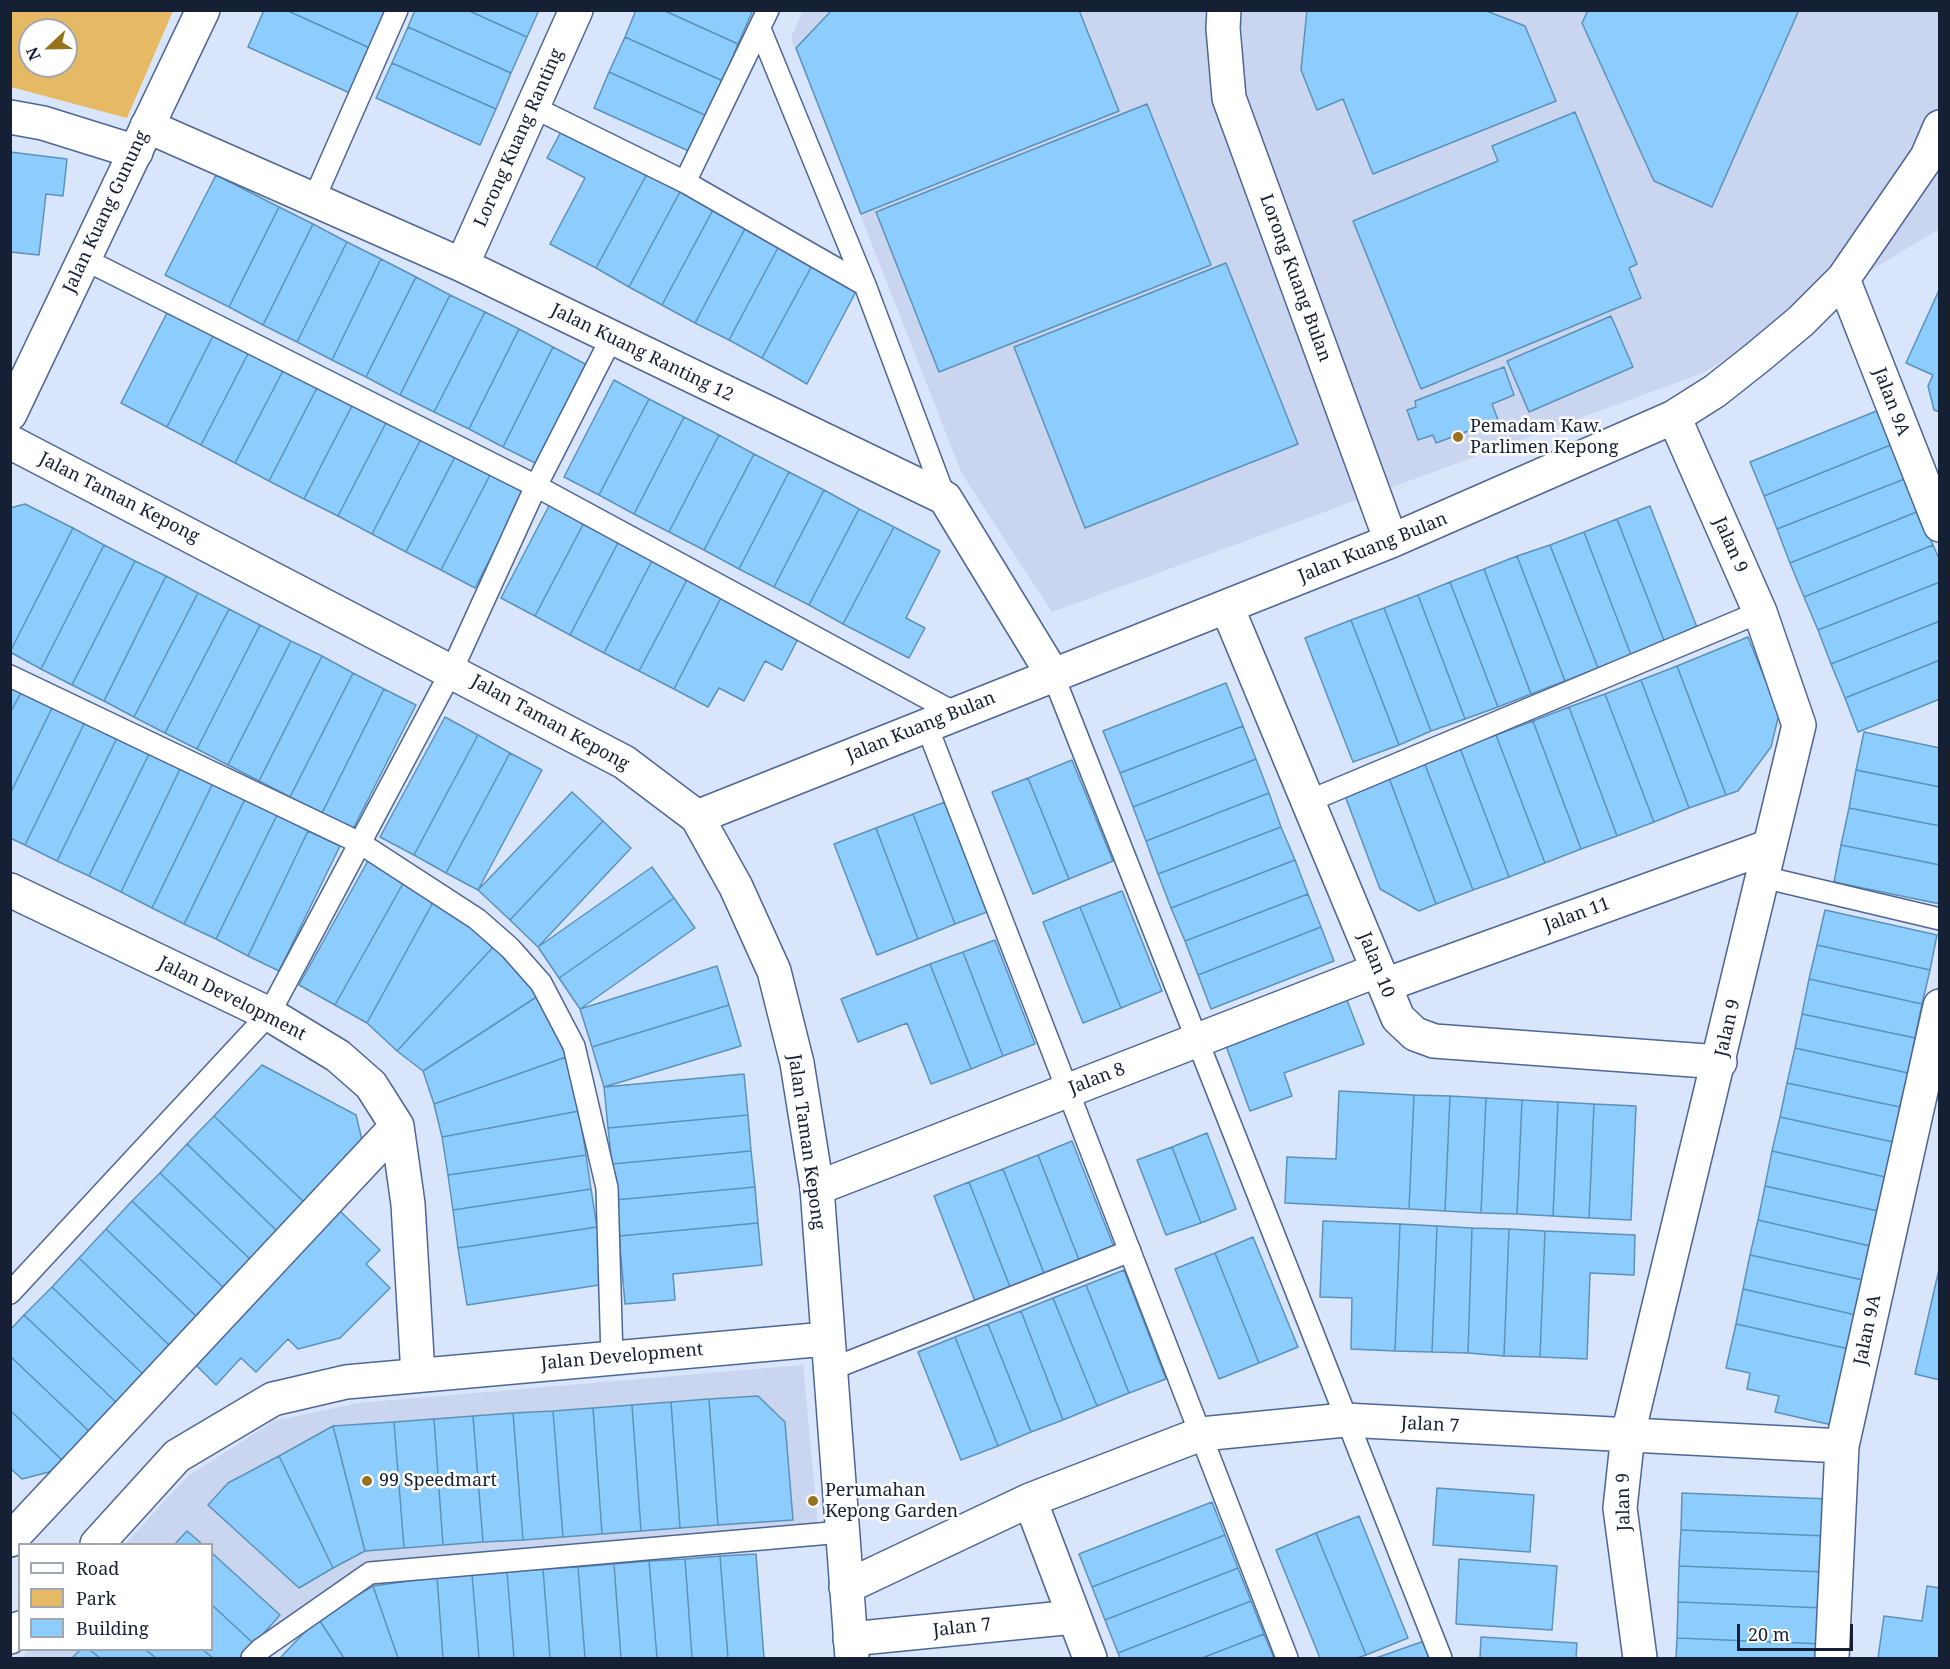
<!DOCTYPE html>
<style>
body{margin:0}
#map{position:relative;width:1950px;height:1669px;overflow:hidden;background:#d9e5fb;font-family:"Noto Serif",serif}
canvas{display:block}
.frame{position:absolute;inset:0;border:12px solid #162034;pointer-events:none}
.legend{position:absolute;left:18px;top:1543px;width:195px;height:108px;box-sizing:border-box;background:#fff;border:2px solid #a2a6ae;margin:0;padding:8px 10px;list-style:none;font-size:18px;color:#162034}
.legend li{display:flex;align-items:center;gap:12px;height:30px}
.legend b{width:30px;border:2px solid #a2a6ae}
.north{position:absolute;left:18px;top:18px;width:60px;height:60px;box-sizing:border-box;background:#fff;border:2px solid #a2a6ae;border-radius:50%;rotate:248deg;font-size:16px;font-weight:700;line-height:24px;text-align:center;color:#162034}
.north::after{content:'';display:block;margin:auto;width:21px;height:27px;background:#99721e;clip-path:polygon(50% 0,100% 100%,50% 72%,0 100%)}
.scale{position:absolute;left:1737px;top:1624px;width:116px;height:27px;box-sizing:border-box;border:3px solid #162034;border-top:0;padding-left:8px;font-size:18px;line-height:21px;white-space:nowrap;color:#162034;-webkit-text-stroke:4px #fff;paint-order:stroke}
</style>
<div id="map">
<canvas width="1950" height="1669"></canvas>
<div class="frame"></div>
<ul class="legend">
<li><b style="height:8px;background:#fff"></b>Road</li>
<li><b style="height:16px;background:#e6ba65"></b>Park</li>
<li><b style="height:16px;background:#8ccdfe"></b>Building</li>
</ul>
<div class="north">N</div>
<div class="scale">20 m</div>
</div>
<script>
const ctx = document.querySelector('canvas').getContext('2d');
ctx.lineJoin = 'round';
function paint(path, color) {
  ctx.fillStyle = color;
  ctx.fill(path, 'evenodd');
}
function shape(rows) {
  const path = new Path2D();
  for (const r of rows) {
    path.moveTo(r[0], r[1]);
    for (let i = 2; i < r.length; i += 2) path.lineTo(r[i], r[i + 1]);
  }
  return path;
}
function stroke(path, color, width, dash) {
  ctx.strokeStyle = color;
  ctx.lineWidth = width;
  ctx.lineCap = dash ? 'butt' : 'round';
  ctx.setLineDash(dash || []);
  ctx.stroke(path);
}
function drawText(font, color, halo, rows, align = 'center') {
  ctx.font = font + ' "Noto Serif",serif';
  ctx.lineWidth = 5;
  ctx.setLineDash([]);
  ctx.textBaseline = 'middle';
  ctx.strokeStyle = halo;
  ctx.fillStyle = color;
  for (const [text, x, y, turn = 0] of rows) {
    ctx.save();
    ctx.translate(x, y);
    ctx.rotate((+turn || 0) * Math.PI / 180);
    ctx.textAlign = isNaN(turn) ? turn : align;
    if (halo) ctx.strokeText(text, 0, 0);
    ctx.fillText(text, 0, 0);
    ctx.restore();
  }
}
paint(shape([
 [803,10,1939,11,1939,229,1703,373,1052,612,962,474,791,38],
 [803,1365,818,1525,370,1565,242,1658,21,1658,29,1650,212,1650,212,1544,125,1544,188,1476,274,1421,358,1403]
]), '#cad6ef');
paint(shape([
 [10,11,11,10,173,11,127,118,11,87],
 [30,30,66,30,66,66,30,66]
]), '#e6ba65');
const building = shape([
 [264,10,286,10,372,49,352,94,248,47,264,10],
 [286,10,381,10,388,14,372,49,286,10],
 [415,10,467,10,527,37,511,73,408,27,415,10],
 [467,10,539,10,527,37,467,10],
 [636,10,663,10,738,44,723,81,625,37,636,10],
 [663,10,753,10,738,44,663,10],
 [832,10,1079,10,1119,111,861,214,796,48,832,10],
 [1307,10,1484,10,1525,26,1556,101,1373,174,1343,99,1317,110,1301,70,1307,10],
 [1588,10,1799,10,1712,207,1654,181,1582,23,1588,10],
 [408,27,511,73,496,109,392,63,408,27],
 [625,37,723,81,707,116,609,72,625,37],
 [392,63,496,109,480,145,376,98,392,63],
 [609,72,707,116,691,152,594,108,609,72],
 [1147,104,1211,265,939,372,876,212,1147,104],
 [1575,112,1637,264,1629,268,1641,298,1421,389,1353,221,1498,161,1492,146,1575,112],
 [564,126,648,172,596,268,550,244,585,178,547,158,564,126],
 [10,152,67,159,63,196,46,194,39,255,10,252,10,152],
 [648,172,681,190,629,287,596,268,648,172],
 [216,175,279,207,229,307,165,275,216,175],
 [681,190,714,208,662,305,629,287,681,190],
 [279,207,313,224,263,325,229,307,279,207],
 [714,208,747,225,695,323,662,305,714,208],
 [313,224,347,242,297,342,263,325,313,224],
 [747,225,780,244,729,340,695,323,747,225],
 [347,242,381,259,332,360,297,342,347,242],
 [780,244,814,262,762,358,729,340,780,244],
 [381,259,416,277,366,377,332,360,381,259],
 [814,262,859,286,807,384,762,358,814,262],
 [1226,263,1298,444,1085,528,1014,347,1226,263],
 [416,277,450,295,400,395,366,377,416,277],
 [1940,288,1940,412,1934,410,1928,386,1933,375,1906,363,1940,288],
 [450,295,485,312,434,412,400,395,450,295],
 [171,305,217,328,167,427,121,403,171,305],
 [485,312,519,329,469,429,434,412,485,312],
 [1611,316,1633,367,1529,412,1507,361,1611,316],
 [217,328,252,346,201,445,167,427,217,328],
 [519,329,553,347,503,447,469,429,519,329],
 [252,346,286,365,235,463,201,445,252,346],
 [553,347,587,365,537,464,503,447,553,347],
 [286,365,320,382,269,481,235,463,286,365],
 [1504,367,1514,395,1492,404,1498,420,1436,443,1433,435,1418,440,1407,410,1416,407,1415,401,1504,367],
 [614,380,649,399,599,495,564,477,614,380],
 [320,382,355,400,304,499,269,481,320,382],
 [649,399,684,417,634,514,599,495,649,399],
 [355,400,389,417,338,516,304,499,355,400],
 [1879,410,1893,444,1764,496,1750,462,1879,410],
 [389,417,423,435,372,534,338,516,389,417],
 [684,417,719,435,669,532,634,514,684,417],
 [423,435,457,453,406,552,372,534,423,435],
 [719,435,754,454,704,550,669,532,719,435],
 [1893,444,1907,478,1777,529,1764,496,1893,444],
 [457,453,492,471,441,570,406,552,457,453],
 [754,454,789,472,739,569,704,550,754,454],
 [492,471,526,489,475,588,441,570,492,471],
 [789,472,824,490,774,587,739,569,789,472],
 [1907,478,1919,511,1790,563,1777,529,1907,478],
 [824,490,859,509,809,605,774,587,824,490],
 [552,500,586,519,535,616,501,598,552,500],
 [25,504,73,528,10,652,10,508,25,504],
 [1650,506,1698,630,1665,643,1617,519,1650,506],
 [859,509,894,527,843,624,809,605,859,509],
 [1919,511,1933,545,1804,597,1790,563,1919,511],
 [586,519,621,537,570,635,535,616,586,519],
 [1617,519,1665,643,1631,655,1584,532,1617,519],
 [894,527,940,551,906,618,925,628,909,658,843,624,894,527],
 [73,528,104,545,41,669,10,652,73,528],
 [1584,532,1631,655,1598,668,1550,545,1584,532],
 [621,537,655,555,604,653,570,635,621,537],
 [104,545,135,561,72,685,41,669,104,545],
 [1550,545,1598,668,1565,681,1517,556,1550,545],
 [1933,545,1940,561,1940,582,1818,630,1804,597,1933,545],
 [655,555,690,574,639,671,604,653,655,555],
 [1517,556,1565,681,1531,694,1484,569,1517,556],
 [135,561,166,576,104,701,72,685,135,561],
 [1484,569,1531,694,1498,707,1450,582,1484,569],
 [690,574,724,592,674,689,639,671,690,574],
 [166,576,198,593,134,717,104,701,166,576],
 [1450,582,1498,707,1465,719,1418,595,1450,582],
 [1940,582,1940,621,1831,664,1818,630,1940,582],
 [724,592,801,633,782,670,765,661,744,701,719,688,708,707,674,689,724,592],
 [198,593,229,609,165,733,134,717,198,593],
 [1418,595,1465,719,1431,731,1384,608,1418,595],
 [1384,608,1431,731,1399,745,1351,620,1384,608],
 [229,609,260,625,197,749,165,733,229,609],
 [1351,620,1399,745,1353,762,1305,638,1351,620],
 [1940,621,1940,660,1845,698,1831,664,1940,621],
 [260,625,291,641,228,765,197,749,260,625],
 [1748,637,1779,714,1771,747,1738,791,1726,795,1677,666,1748,637],
 [291,641,322,656,259,781,228,765,291,641],
 [322,656,353,673,290,797,259,781,322,656],
 [1940,660,1940,699,1858,732,1845,698,1940,660],
 [1677,666,1726,795,1689,808,1641,680,1677,666],
 [353,673,384,689,322,813,290,797,353,673],
 [1641,680,1689,808,1654,822,1605,694,1641,680],
 [10,683,23,689,10,713,10,683],
 [1226,683,1243,726,1120,773,1103,731,1226,683],
 [23,689,54,704,10,794,10,713,23,689],
 [384,689,416,705,353,829,322,813,384,689],
 [1605,694,1654,822,1617,836,1569,707,1605,694],
 [54,704,86,720,25,845,10,838,10,794,54,704],
 [1569,707,1617,836,1581,849,1533,721,1569,707],
 [445,717,478,735,414,855,380,837,445,717],
 [86,720,118,736,57,861,25,845,86,720],
 [1533,721,1581,849,1545,863,1496,735,1533,721],
 [1243,726,1256,759,1133,807,1120,773,1243,726],
 [1864,732,1940,748,1940,787,1856,770,1864,732],
 [478,735,510,753,446,873,414,855,478,735],
 [1496,735,1545,863,1509,877,1460,748,1496,735],
 [118,736,150,752,89,876,57,861,118,736],
 [1460,748,1509,877,1473,890,1424,762,1460,748],
 [150,752,181,767,121,892,89,876,150,752],
 [510,753,542,770,478,890,446,873,510,753],
 [1256,759,1269,793,1146,841,1133,807,1256,759],
 [1072,760,1113,861,1069,879,1028,778,1072,760],
 [1424,762,1473,890,1436,904,1388,775,1424,762],
 [181,767,213,783,152,908,121,892,181,767],
 [1856,770,1940,787,1940,826,1849,808,1856,770],
 [1388,775,1436,904,1419,911,1380,889,1344,793,1388,775],
 [1028,778,1069,879,1033,894,992,792,1028,778],
 [213,783,245,799,184,924,152,908,213,783],
 [572,792,603,821,510,920,478,890,572,792],
 [1269,793,1281,827,1158,874,1146,841,1269,793],
 [245,799,277,815,216,939,184,924,245,799],
 [945,802,987,912,955,924,913,814,945,802],
 [1849,808,1940,826,1940,865,1841,845,1849,808],
 [913,814,955,924,918,939,876,828,913,814],
 [277,815,308,831,248,956,216,939,277,815],
 [603,821,631,848,538,947,510,920,603,821],
 [1281,827,1295,860,1171,908,1158,874,1281,827],
 [876,828,918,939,877,955,834,844,876,828],
 [308,831,340,846,279,971,248,956,308,831],
 [1841,845,1940,865,1940,904,1834,882,1841,845],
 [369,859,405,880,335,1005,299,985,369,859],
 [1295,860,1308,894,1185,941,1171,908,1295,860],
 [652,867,674,898,559,978,538,947,652,867],
 [405,880,436,897,367,1023,335,1005,405,880],
 [1122,891,1162,991,1121,1008,1080,907,1122,891],
 [1308,894,1321,927,1198,975,1185,941,1308,894],
 [436,897,496,944,397,1051,367,1023,436,897],
 [674,898,695,928,580,1009,559,978,674,898],
 [1080,907,1121,1008,1083,1023,1043,922,1080,907],
 [1825,910,1937,935,1930,970,1817,945,1825,910],
 [1321,927,1334,961,1211,1009,1198,975,1321,927],
 [995,940,1035,1044,1003,1056,963,952,995,940],
 [496,944,541,994,423,1071,397,1051,496,944],
 [1817,945,1930,970,1922,1004,1809,979,1817,945],
 [963,952,1003,1056,971,1069,930,964,963,952],
 [930,964,971,1069,931,1084,907,1023,858,1042,841,999,930,964],
 [717,966,729,1005,592,1047,580,1009,717,966],
 [1809,979,1922,1004,1915,1038,1802,1014,1809,979],
 [1343,990,1364,1044,1284,1073,1292,1096,1250,1111,1222,1035,1343,990],
 [541,994,566,1057,434,1104,423,1071,541,994],
 [729,1005,741,1046,604,1087,592,1047,729,1005],
 [1802,1014,1915,1038,1908,1073,1795,1048,1802,1014],
 [1795,1048,1908,1073,1900,1107,1787,1083,1795,1048],
 [566,1057,579,1111,442,1137,434,1104,566,1057],
 [262,1065,356,1115,363,1144,306,1204,214,1116,262,1065],
 [744,1074,748,1115,608,1128,604,1087,744,1074],
 [1787,1083,1900,1107,1893,1142,1780,1117,1787,1083],
 [1339,1091,1414,1095,1409,1209,1285,1203,1287,1157,1336,1159,1339,1091],
 [1414,1095,1450,1096,1445,1211,1409,1209,1414,1095],
 [1450,1096,1486,1098,1481,1213,1445,1211,1450,1096],
 [1486,1098,1522,1100,1517,1214,1481,1213,1486,1098],
 [1522,1100,1558,1102,1553,1216,1517,1214,1522,1100],
 [1558,1102,1594,1104,1589,1218,1553,1216,1558,1102],
 [1594,1104,1636,1106,1631,1220,1589,1218,1594,1104],
 [579,1111,586,1155,448,1175,442,1137,579,1111],
 [748,1115,751,1151,612,1164,608,1128,748,1115],
 [214,1116,306,1204,279,1233,187,1144,214,1116],
 [1780,1117,1893,1142,1885,1177,1772,1151,1780,1117],
 [1207,1133,1236,1209,1201,1223,1172,1147,1207,1133],
 [1072,1141,1114,1247,1079,1260,1038,1155,1072,1141],
 [187,1144,279,1233,252,1261,160,1173,187,1144],
 [1172,1147,1201,1223,1166,1235,1137,1160,1172,1147],
 [751,1151,755,1187,615,1200,612,1164,751,1151],
 [1772,1151,1885,1177,1878,1211,1765,1186,1772,1151],
 [586,1155,591,1189,453,1210,448,1175,586,1155],
 [1038,1155,1079,1260,1044,1273,1003,1169,1038,1155],
 [1003,1169,1044,1273,1010,1287,969,1182,1003,1169],
 [160,1173,252,1261,225,1289,132,1201,160,1173],
 [969,1182,1010,1287,975,1301,934,1196,969,1182],
 [1765,1186,1878,1211,1870,1246,1758,1220,1765,1186],
 [755,1187,758,1223,619,1236,615,1200,755,1187],
 [591,1189,597,1227,458,1248,453,1210,591,1189],
 [132,1201,225,1289,198,1318,106,1229,132,1201],
 [340,1211,380,1250,366,1264,390,1288,340,1338,298,1349,288,1339,256,1372,241,1358,216,1385,193,1362,340,1211],
 [1758,1220,1870,1246,1863,1280,1750,1255,1758,1220],
 [1323,1221,1400,1224,1395,1351,1351,1349,1352,1298,1320,1297,1323,1221],
 [758,1223,762,1265,673,1274,675,1300,625,1304,619,1236,758,1223],
 [1400,1224,1437,1226,1432,1352,1395,1351,1400,1224],
 [1437,1226,1472,1228,1468,1353,1432,1352,1437,1226],
 [597,1227,606,1284,467,1305,458,1248,597,1227],
 [1472,1228,1509,1229,1504,1356,1468,1353,1472,1228],
 [106,1229,198,1318,171,1347,79,1258,106,1229],
 [1509,1229,1545,1231,1540,1357,1504,1356,1509,1229],
 [1545,1231,1635,1235,1634,1275,1590,1273,1587,1359,1540,1357,1545,1231],
 [1253,1237,1298,1347,1259,1363,1215,1253,1253,1237],
 [1215,1253,1259,1363,1219,1379,1175,1269,1215,1253],
 [1750,1255,1863,1280,1856,1315,1743,1289,1750,1255],
 [79,1258,171,1347,144,1375,52,1287,79,1258],
 [1940,1265,1940,1380,1915,1374,1940,1265],
 [1124,1270,1166,1379,1129,1393,1086,1285,1124,1270],
 [1086,1285,1129,1393,1097,1406,1053,1298,1086,1285],
 [52,1287,144,1375,118,1404,24,1315,52,1287],
 [1743,1289,1856,1315,1849,1349,1736,1324,1743,1289],
 [1053,1298,1097,1406,1063,1420,1021,1311,1053,1298],
 [1021,1311,1063,1420,1031,1432,988,1324,1021,1311],
 [24,1315,118,1404,90,1432,10,1356,10,1330,24,1315],
 [988,1324,1031,1432,998,1446,955,1337,988,1324],
 [1736,1324,1849,1349,1832,1425,1775,1412,1779,1396,1747,1389,1750,1373,1726,1368,1736,1324],
 [955,1337,998,1446,961,1460,918,1352,955,1337],
 [10,1356,90,1432,63,1461,10,1410,10,1356],
 [758,1396,785,1422,793,1520,718,1525,709,1399,758,1396],
 [709,1399,718,1525,680,1528,671,1402,709,1399],
 [671,1402,680,1528,641,1531,632,1405,671,1402],
 [632,1405,641,1531,602,1534,593,1408,632,1405],
 [593,1408,602,1534,563,1537,553,1411,593,1408],
 [10,1410,63,1461,53,1471,22,1479,10,1468,10,1410],
 [553,1411,563,1537,523,1540,513,1413,553,1411],
 [513,1413,523,1540,483,1542,473,1416,513,1413],
 [473,1416,483,1542,443,1545,434,1419,473,1416],
 [434,1419,443,1545,404,1548,394,1422,434,1419],
 [394,1422,404,1548,365,1551,333,1426,394,1422],
 [333,1426,365,1551,333,1568,279,1456,333,1426],
 [279,1456,333,1568,299,1588,208,1505,228,1483,279,1456],
 [1437,1488,1534,1495,1530,1552,1433,1545,1437,1488],
 [1682,1493,1829,1499,1827,1536,1681,1530,1682,1493],
 [1212,1502,1225,1535,1092,1587,1079,1554,1212,1502],
 [1359,1516,1408,1638,1366,1655,1316,1533,1359,1516],
 [1681,1530,1827,1536,1826,1572,1679,1566,1681,1530],
 [187,1531,202,1544,175,1544,187,1531],
 [1316,1533,1366,1655,1357,1658,1320,1658,1276,1550,1316,1533],
 [1225,1535,1238,1568,1105,1620,1092,1587,1225,1535],
 [212,1553,280,1615,254,1644,212,1605,212,1553],
 [756,1554,764,1658,728,1658,720,1556,756,1554],
 [720,1556,728,1658,692,1658,685,1559,720,1556],
 [685,1559,692,1658,657,1658,649,1561,685,1559],
 [1459,1559,1557,1566,1552,1630,1456,1624,1459,1559],
 [649,1561,657,1658,621,1658,614,1564,649,1561],
 [614,1564,621,1658,585,1658,578,1567,614,1564],
 [1679,1566,1826,1572,1825,1608,1678,1602,1679,1566],
 [578,1567,585,1658,550,1658,543,1569,578,1567],
 [1238,1568,1251,1601,1118,1653,1105,1620,1238,1568],
 [543,1569,550,1658,514,1658,507,1572,543,1569],
 [507,1572,514,1658,479,1658,472,1574,507,1572],
 [472,1574,479,1658,443,1658,437,1577,472,1574],
 [437,1577,443,1658,398,1658,373,1586,437,1577],
 [373,1586,398,1658,344,1658,318,1618,373,1586],
 [1927,1586,1940,1588,1940,1658,1878,1658,1884,1616,1922,1621,1927,1586],
 [1251,1601,1264,1634,1202,1658,1120,1658,1118,1653,1251,1601],
 [1678,1602,1825,1608,1824,1644,1677,1638,1678,1602],
 [212,1605,254,1644,240,1658,213,1658,203,1650,212,1650,212,1605],
 [318,1618,344,1658,280,1658,318,1618],
 [1264,1634,1274,1658,1202,1658,1264,1634],
 [1481,1637,1577,1643,1576,1658,1480,1658,1481,1637],
 [1677,1638,1824,1644,1823,1658,1676,1658,1677,1638],
 [1424,1641,1431,1658,1376,1658,1424,1641],
 [80,1650,90,1650,100,1658,72,1658,80,1650],
 [90,1650,146,1650,156,1658,100,1658,90,1650],
 [146,1650,203,1650,213,1658,156,1658,146,1650]
]);
paint(building, '#8ccdfe');
stroke(building, '#5c91b8', 1.5);
const service = shape([
 [768,10,685,182,865,285,945,498],
 [760,29,865,285],
 [533,107,685,182],
 [314,199,397,10],
 [84,259,536,486,955,713],
 [1053,675,1441,1658],
 [10,676,360,843,477,919,510,948,541,983,574,1046,607,1188,612,1358],
 [926,724,1287,1658],
 [1309,801,1760,612],
 [1763,877,1940,919],
 [10,1293,269,1014,452,670,536,486,611,339],
 [829,1370,1130,1251],
 [252,1658,261,1649,370,1573,842,1532]
]);
const minor = shape([
 [1224,10,1223,28,1229,98,1391,541],
 [10,117,43,123,136,152],
 [147,126,462,265,945,498,1053,675],
 [462,265,576,10],
 [1843,279,1940,525],
 [1227,607,1398,1018,1415,1034,1434,1041,1720,1062],
 [697,817,1391,541,1674,417,1715,391,1758,357,1801,321,1843,279,1927,157,1940,127],
 [10,890,269,1014,338,1056,371,1085,397,1126,408,1204,418,1375],
 [1385,985,1770,846],
 [817,1188,1378,970],
 [1030,1500,1090,1658],
 [10,1540,397,1126],
 [846,1587,1030,1500,1201,1434,1345,1420,1842,1446],
 [850,1639,1074,1617],
 [1640,1658,1620,1508,1628,1434,1799,725,1760,612,1674,417],
 [1832,1658,1842,1446,1940,1006]
]);
const tertiary = shape([
 [10,414,203,10],
 [10,442,624,762,697,817,736,887,774,971,797,1063,817,1188,852,1658],
 [97,1544,177,1456,273,1399,346,1382,826,1339],
 [10,1637,20,1628]
]);
stroke(service, '#4d6696', 24);
stroke(minor, '#4d6696', 36);
stroke(tertiary, '#4d6696', 36);
stroke(service, '#fff', 21);
stroke(minor, '#fff', 33);
stroke(tertiary, '#fff', 33);
for (const [x, y, r, color] of [
 [1458,437,6,"#99721e"],
 [367,1481,6,"#99721e"],
 [813,1501,6,"#99721e"]
]) {
  const dot = new Path2D();
  dot.arc(x, y, r, 0, 2 * Math.PI);
  ctx.fillStyle = color;
  ctx.fill(dot);
  stroke(dot, '#fff', 2);
}
drawText('18px', '#162034', '#fff', [
 ["Lorong Kuang Ranting",519,138,-66],
 ["Jalan Kuang Gunung",106,212,-65],
 ["Lorong Kuang Bulan",1295,278,70],
 ["Jalan Kuang Ranting 12",642,353,26],
 ["Jalan 9A",1891,402,69],
 ["Jalan Taman Kepong",119,498,27],
 ["Jalan 9",1730,545,66],
 ["Jalan Kuang Bulan",1373,548,-22],
 ["Jalan Taman Kepong",550,723,29],
 ["Jalan Kuang Bulan",921,727,-22],
 ["Jalan 11",1577,915,-20],
 ["Jalan 10",1376,965,68],
 ["Jalan Development",232,999,27],
 ["Jalan 9",1728,1028,-77],
 ["Jalan 8",1097,1079,-21],
 ["Jalan Taman Kepong",806,1142,82],
 ["Jalan 9A",1868,1330,-78],
 ["Jalan Development",622,1357,-5],
 ["Jalan 7",1430,1425,3],
 ["Jalan 9",1624,1502,-91],
 ["Jalan 7",962,1628,-6]
]);
drawText('18px', '#162034', '#fff', [
 ["Pemadam Kaw.",1470,427],
 ["Parlimen Kepong",1470,448],
 ["99 Speedmart",379,1481],
 ["Perumahan",825,1491],
 ["Kepong Garden",825,1512]
], 'left');
</script>
